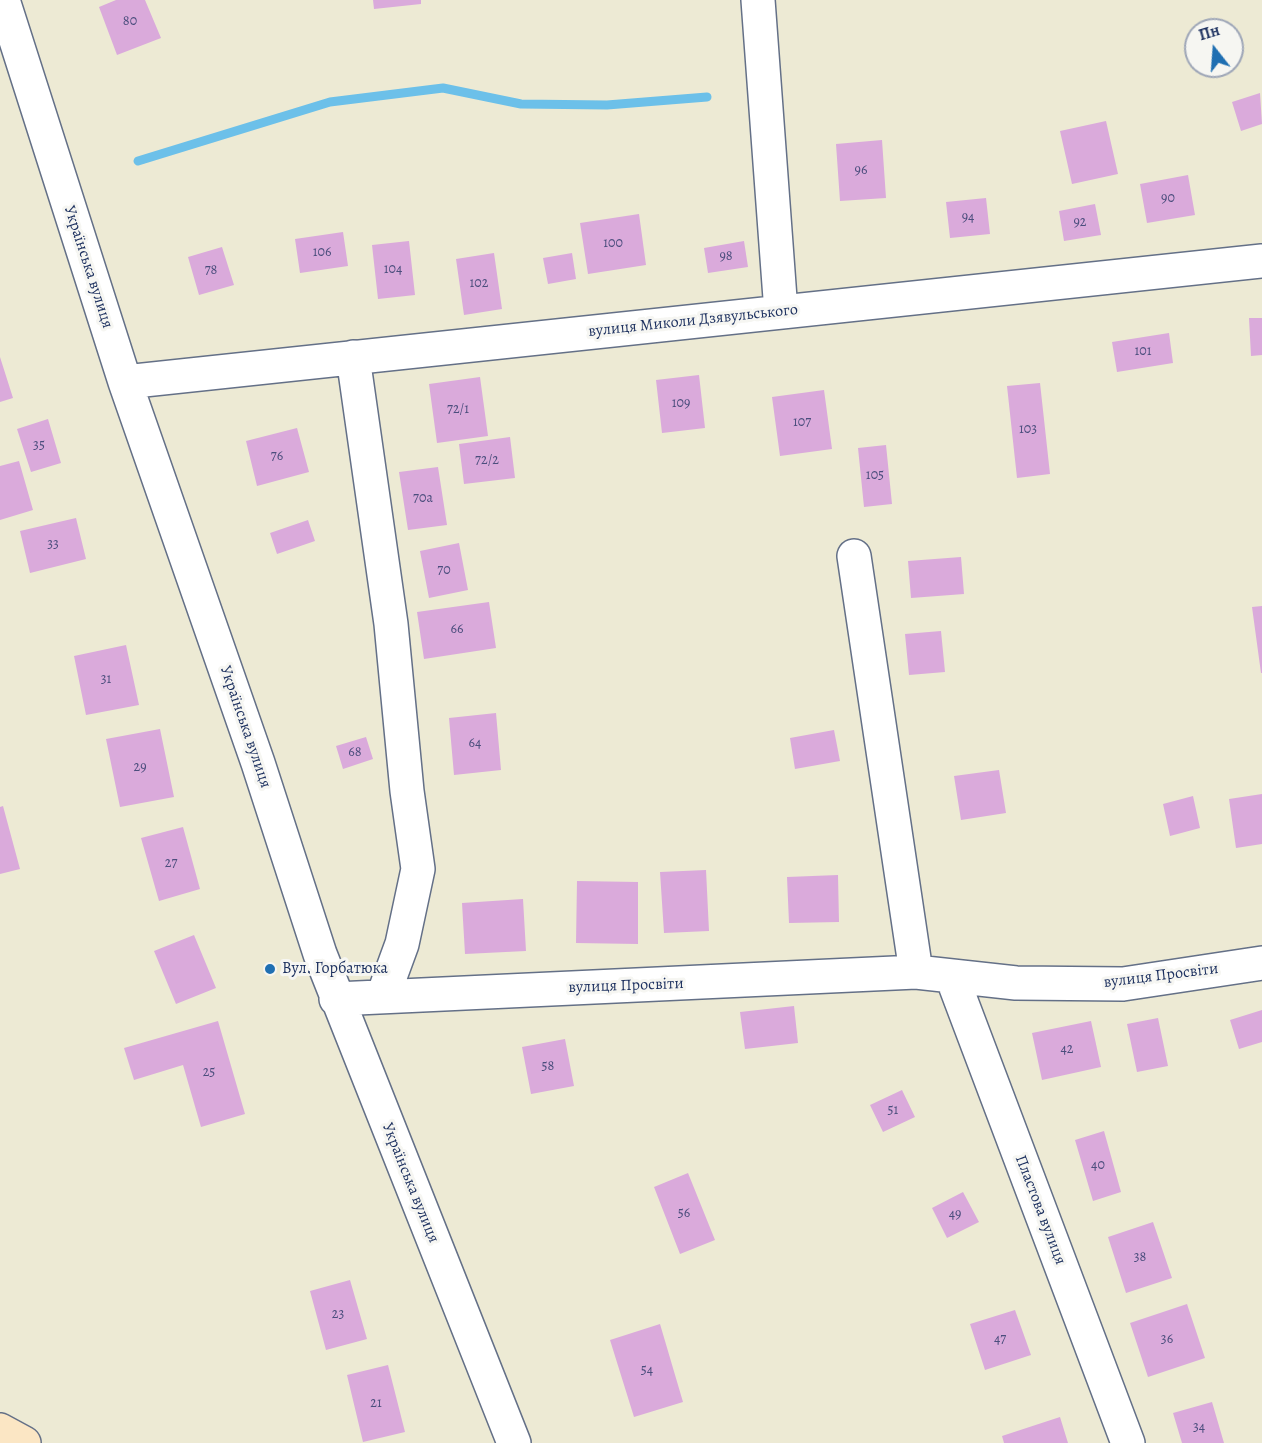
<!DOCTYPE html>
<meta charset="utf-8">
<style>
body{margin:0}
#map{position:relative;width:1262px;height:1443px;overflow:hidden;background:#edead4;font-family:Alegreya,serif}
canvas{display:block}
.north{position:absolute;left:1184px;top:18px;width:60px;height:60px;box-sizing:border-box;background:#f6f6f2;border:2px solid #9ea6b7;border-radius:50%;rotate:343deg;font-size:16px;font-weight:700;line-height:24px;text-align:center;color:#1b2f5e}
.north::after{content:'';display:block;margin:auto;width:21px;height:27px;background:#1f6fb2;clip-path:polygon(50% 0,100% 100%,50% 72%,0 100%)}
</style>
<div id="map">
<canvas width="1262" height="1443"></canvas>
<div class="north">Пн</div>
</div>
<script>
const ctx = document.querySelector('canvas').getContext('2d');
ctx.lineJoin = 'round';
function shape(rows) {
  const path = new Path2D();
  for (const r of rows) {
    path.moveTo(r[0], r[1]);
    for (let i = 2; i < r.length; i += 2) path.lineTo(r[i], r[i + 1]);
  }
  return path;
}
function stroke(path, color, width, dash) {
  ctx.strokeStyle = color;
  ctx.lineWidth = width;
  ctx.lineCap = dash ? 'butt' : 'round';
  ctx.setLineDash(dash || []);
  ctx.stroke(path);
}
function paint(path, color) {
  ctx.fillStyle = color;
  ctx.fill(path, 'evenodd');
}
function drawText(font, color, halo, rows, align = 'center') {
  ctx.font = font + ' Alegreya,serif';
  ctx.lineWidth = 6;
  ctx.setLineDash([]);
  ctx.textBaseline = 'middle';
  ctx.strokeStyle = halo;
  ctx.fillStyle = color;
  for (const [text, x, y, turn = 0] of rows) {
    ctx.save();
    ctx.translate(x, y);
    ctx.rotate((+turn || 0) * Math.PI / 180);
    ctx.textAlign = isNaN(turn) ? turn : align;
    if (halo) ctx.strokeText(text, 0, 0);
    ctx.fillText(text, 0, 0);
    ctx.restore();
  }
}
stroke(shape([
 [138,161,330,102,443,88,521,104,607,105,707,97]
]), '#6cc0e9', 9);
paint(shape([
 [116,0,145,0,161,38,117,55,99,7],
 [373,0,421,0,421,4,374,9],
 [1260,93,1262,124,1241,131,1232,102],
 [1106,121,1118,174,1072,184,1060,131],
 [882,140,886,198,840,201,836,144],
 [1188,175,1195,215,1147,223,1140,184],
 [986,198,990,234,950,238,946,202],
 [1095,204,1101,235,1064,241,1059,211],
 [639,214,646,265,588,274,580,223],
 [343,232,348,266,300,273,295,239],
 [409,241,415,295,378,299,372,245],
 [744,241,748,267,708,273,704,248],
 [222,247,234,285,199,295,188,257],
 [494,253,502,309,464,315,456,259],
 [572,253,576,279,548,284,543,258],
 [1249,318,1262,318,1262,355,1251,356],
 [1169,333,1173,363,1117,372,1112,342],
 [0,357,13,398,0,402],
 [699,375,705,428,662,433,656,380],
 [480,377,488,436,437,443,429,384],
 [1040,383,1050,474,1017,478,1007,386],
 [824,390,832,449,780,456,772,397],
 [48,419,61,463,31,472,17,429],
 [297,428,309,472,257,486,246,441],
 [510,437,515,478,464,484,459,444],
 [886,445,892,504,864,507,858,448],
 [19,461,33,510,0,520,0,466],
 [438,467,447,525,408,530,399,472],
 [76,518,86,559,30,573,20,531],
 [308,520,315,541,277,554,270,533],
 [459,543,468,590,429,598,420,551],
 [961,557,964,594,911,598,908,561],
 [489,602,496,648,424,659,417,612],
 [1262,606,1262,673,1261,673,1252,607],
 [941,631,945,672,909,675,905,634],
 [126,645,139,705,86,715,74,656],
 [496,713,501,770,454,775,449,718],
 [160,729,174,797,120,807,106,739],
 [834,730,840,761,795,769,790,738],
 [366,737,373,759,343,769,336,746],
 [999,770,1006,813,961,820,954,776],
 [1262,794,1262,844,1236,848,1229,799],
 [1193,796,1200,828,1170,836,1163,804],
 [3,806,20,869,0,874,0,807],
 [183,827,200,889,159,901,141,838],
 [706,870,709,931,664,933,660,872],
 [838,875,839,922,789,923,787,877],
 [577,881,638,882,638,944,576,943],
 [523,899,526,951,465,954,462,903],
 [194,935,216,988,176,1004,154,951],
 [794,1006,798,1043,745,1049,740,1012],
 [1262,1010,1262,1042,1239,1049,1230,1020],
 [1158,1018,1168,1066,1137,1072,1127,1024],
 [218,1021,245,1114,201,1127,183,1065,134,1080,124,1048],
 [1091,1021,1101,1067,1042,1080,1032,1033],
 [565,1039,574,1086,531,1094,522,1047],
 [902,1090,915,1117,883,1132,870,1105],
 [1104,1131,1121,1192,1093,1201,1075,1140],
 [688,1173,715,1240,680,1254,654,1187],
 [963,1192,979,1222,947,1238,932,1208],
 [1153,1222,1172,1278,1126,1293,1108,1237],
 [350,1280,367,1339,326,1350,310,1291],
 [1187,1304,1205,1358,1148,1377,1130,1323],
 [1015,1310,1031,1355,985,1370,970,1324],
 [660,1324,683,1402,634,1417,610,1340],
 [388,1365,405,1432,363,1442,347,1375],
 [1212,1402,1224,1443,1182,1443,1173,1413],
 [1060,1417,1068,1443,1004,1443,1002,1436]
]), '#daaadb');
const street = shape([
 [3,0,125,382,258,763,320,954,514,1443],
 [758,0,781,312],
 [353,357,391,624,407,791,418,869,402,944,383,996],
 [125,382,1262,261],
 [854,556,916,972],
 [952,977,1128,1443],
 [336,999,916,972,1016,983,1123,984,1262,963]
]);
const secondary = shape([
 [0,1430,24,1443]
]);
stroke(street, '#647087', 36);
stroke(secondary, '#647087', 36);
stroke(street, '#fff', 33);
stroke(secondary, '#fbe6c4', 33);
for (const [x, y, r, color] of [
 [270,969,6,"#1f6fb2"]
]) {
  const dot = new Path2D();
  dot.arc(x, y, r, 0, 2 * Math.PI);
  ctx.fillStyle = color;
  ctx.fill(dot);
  stroke(dot, '#f6f6f2', 2);
}
drawText('14px', '#4b4e7d', null, [
 ["80",130,22],
 ["96",861,171],
 ["90",1168,199],
 ["94",968,218],
 ["92",1080,223],
 ["100",613,244],
 ["106",322,253],
 ["98",726,257],
 ["104",393,270],
 ["78",211,271],
 ["102",479,284],
 ["101",1143,352],
 ["109",681,404],
 ["72/1",458,410],
 ["107",802,423],
 ["103",1028,430],
 ["35",39,446],
 ["76",277,457],
 ["72/2",487,461],
 ["105",875,476],
 ["70а",423,499],
 ["33",53,545],
 ["70",444,571],
 ["66",457,630],
 ["31",106,680],
 ["64",475,744],
 ["68",355,753],
 ["29",140,768],
 ["27",171,864],
 ["42",1067,1050],
 ["58",548,1067],
 ["25",209,1073],
 ["51",893,1111],
 ["40",1098,1166],
 ["56",684,1214],
 ["49",955,1215],
 ["38",1140,1258],
 ["23",338,1315],
 ["47",1000,1340],
 ["36",1167,1340],
 ["54",647,1371],
 ["21",376,1404],
 ["34",1199,1428]
]);
drawText('16px', '#1b2f5e', '#f6f6f2', [
 ["Українська вулиця",88,267,72],
 ["вулиця Миколи Дзявульського",693,321,-6],
 ["Українська вулиця",245,727,71],
 ["вулиця Просвіти",1161,976,-7],
 ["вулиця Просвіти",626,986,-2],
 ["Українська вулиця",410,1183,68],
 ["Пластова вулиця",1040,1210,69]
]);
drawText('16px', '#1b2f5e', '#f6f6f2', [
 ["Вул. Горбатюка",282,969]
], 'left');
</script>
